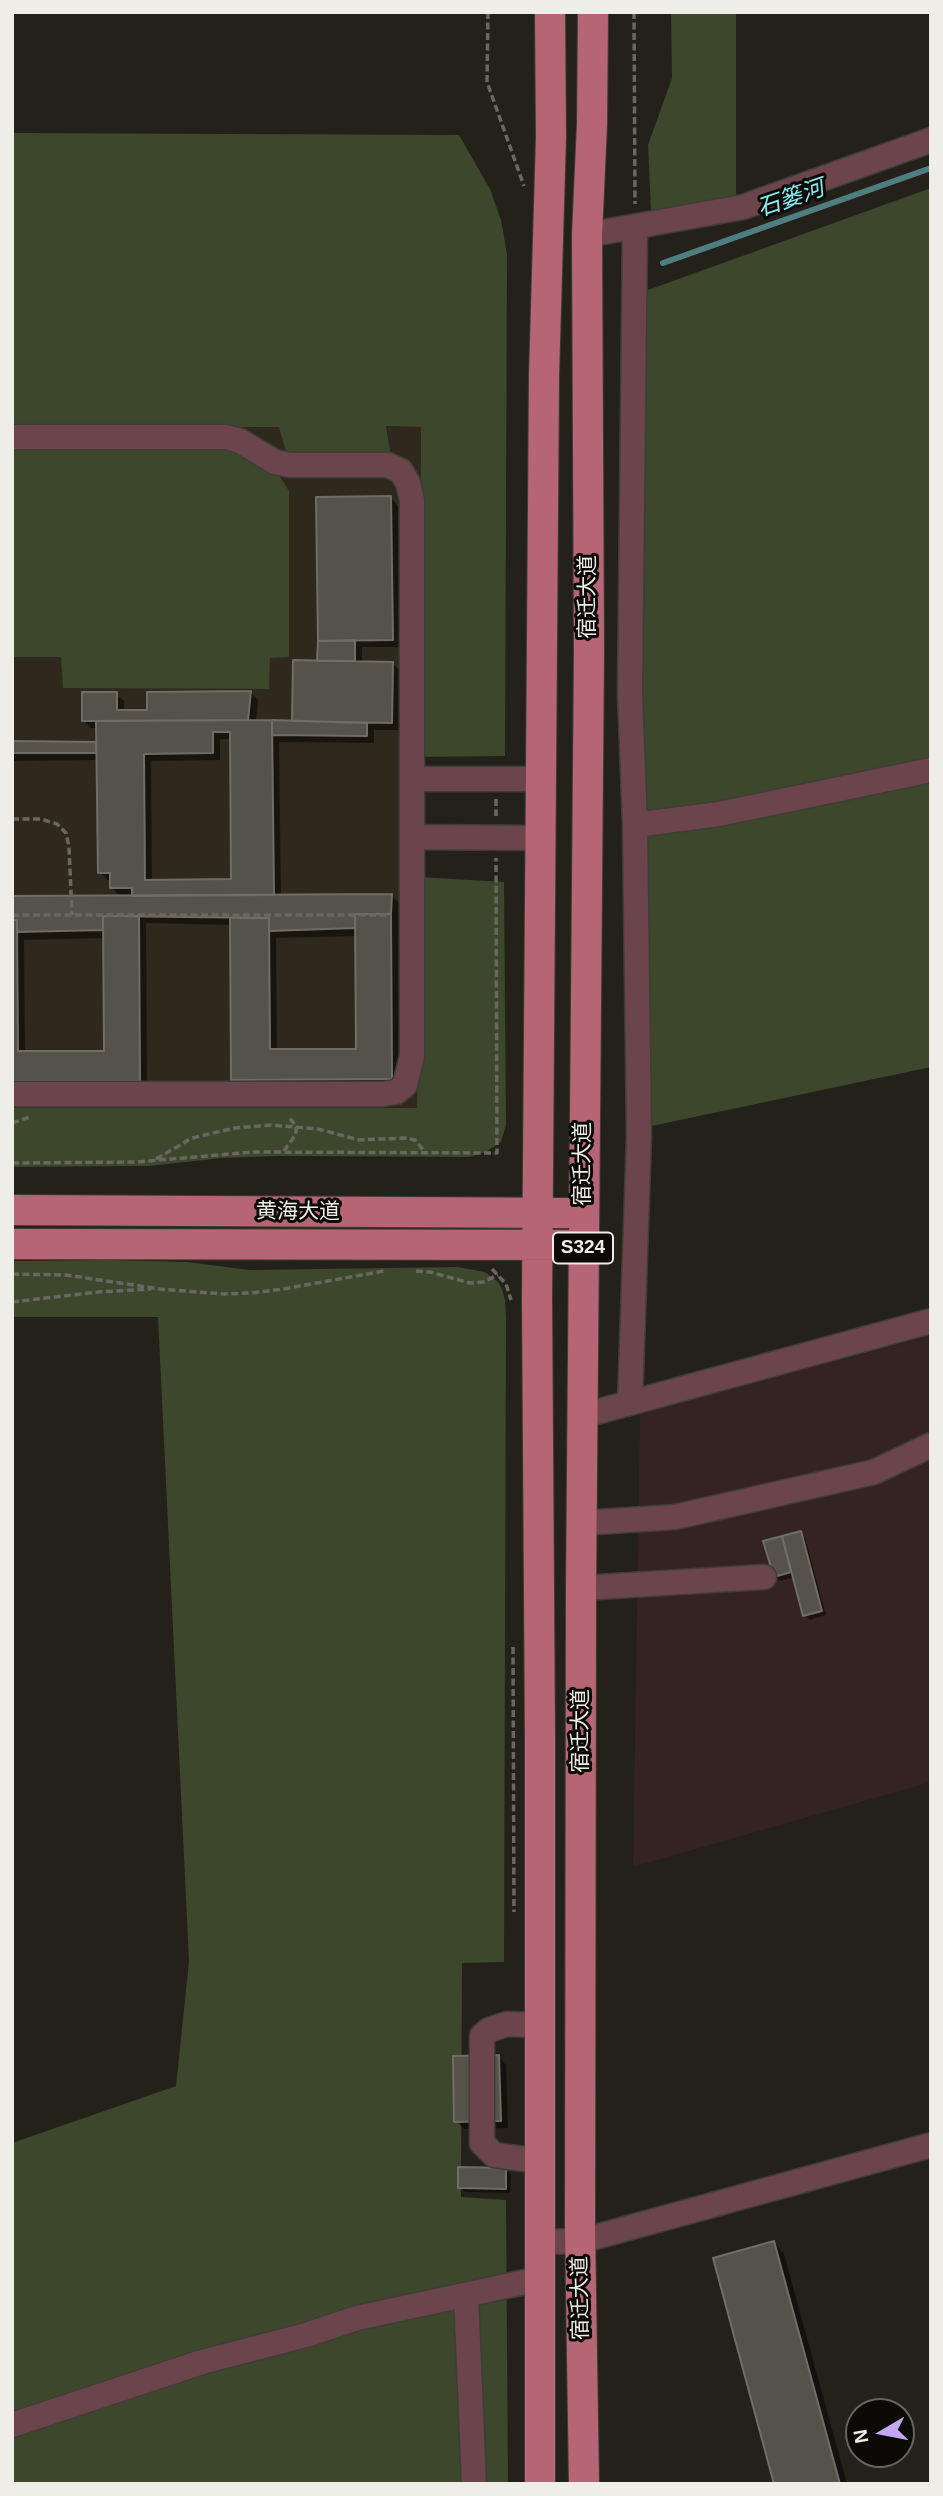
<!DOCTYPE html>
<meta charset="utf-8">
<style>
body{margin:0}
#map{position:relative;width:943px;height:2496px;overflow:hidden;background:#232119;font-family:Helvetica,sans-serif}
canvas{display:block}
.frame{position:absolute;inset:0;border:14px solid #eeede8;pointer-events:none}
.north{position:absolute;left:845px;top:2398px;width:70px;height:70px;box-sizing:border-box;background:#0b0a07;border:2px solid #666561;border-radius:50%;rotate:260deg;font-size:19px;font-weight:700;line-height:28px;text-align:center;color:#eeede8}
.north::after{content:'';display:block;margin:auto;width:24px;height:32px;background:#c3a7f2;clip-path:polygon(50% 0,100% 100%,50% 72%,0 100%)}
</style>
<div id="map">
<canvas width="943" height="2496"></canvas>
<div class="frame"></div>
<div class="north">N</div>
</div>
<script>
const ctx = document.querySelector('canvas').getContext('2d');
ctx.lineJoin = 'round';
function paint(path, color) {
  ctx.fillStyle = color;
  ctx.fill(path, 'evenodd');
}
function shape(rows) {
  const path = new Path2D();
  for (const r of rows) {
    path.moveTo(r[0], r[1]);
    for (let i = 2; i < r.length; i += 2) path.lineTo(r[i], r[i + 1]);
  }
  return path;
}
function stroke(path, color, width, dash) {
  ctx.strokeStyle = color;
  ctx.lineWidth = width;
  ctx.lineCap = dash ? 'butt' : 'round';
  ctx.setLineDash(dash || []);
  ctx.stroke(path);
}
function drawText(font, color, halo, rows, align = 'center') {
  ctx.font = font + ' Helvetica,"Noto Sans SC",sans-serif';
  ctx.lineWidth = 6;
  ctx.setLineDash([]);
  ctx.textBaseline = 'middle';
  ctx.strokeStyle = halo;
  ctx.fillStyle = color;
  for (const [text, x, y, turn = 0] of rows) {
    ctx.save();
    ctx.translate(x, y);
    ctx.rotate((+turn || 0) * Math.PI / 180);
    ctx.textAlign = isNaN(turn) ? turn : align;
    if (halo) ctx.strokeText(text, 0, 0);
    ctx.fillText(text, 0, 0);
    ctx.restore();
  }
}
paint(shape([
 [386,426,421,427,417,1108,12,1108,12,428,280,427,391,455]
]), '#2e291c');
paint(shape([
 [931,1336,931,1782,633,1867,640,1413]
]), '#352223');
paint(shape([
 [671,12,736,12,736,197,651,211,648,145,672,78],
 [12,133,459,135,490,189,501,220,507,254,505,756,419,757,421,427,386,426,391,456,287,455,279,427,12,428],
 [931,188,931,1067,647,1127,634,295],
 [12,446,229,448,267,466,280,477,289,491,289,657,270,658,269,689,63,688,61,657,12,657],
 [419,877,504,882,506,1125,501,1142,486,1152,470,1157,280,1156,222,1158,149,1166,12,1167,12,1108,417,1108],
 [110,1260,187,1262,250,1270,457,1267,485,1272,498,1282,502,1289,505,1300,506,1319,504,1962,462,1963,461,2197,506,2200,508,2484,12,2484,12,2143,176,2086,189,1961,158,1317,12,1317,12,1261]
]), '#3c472c');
paint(shape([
 [391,498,398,506,400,647,362,647,362,663,392,663,400,671,399,730,374,730,374,743,279,742,281,896,391,895,399,903,399,1086,241,1087,233,1079,232,925,146,923,147,1088,12,1089,12,898,122,898,111,887,111,880,107,880,100,872,98,760,12,761,12,743,98,744,98,728,91,728,83,720,116,694,124,701,124,712,149,711,250,692,258,700,256,722,294,721],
 [220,739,232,739,233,881,152,882,151,761,220,760],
 [357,936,358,1051,277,1051,276,938],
 [105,938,106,1053,25,1053,24,940],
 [800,1533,805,1538,826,1615,810,1620,805,1615,795,1577,780,1581,775,1576,766,1542],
 [499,2057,506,2065,508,2128,464,2129,456,2121],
 [506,2170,511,2175,510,2193,465,2192,460,2187],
 [774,2243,784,2254,847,2484,776,2484]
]), '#0007');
stroke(shape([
 [663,263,931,168]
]), '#4e7e80', 6);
const building = shape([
 [391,496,393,640,318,641,316,497,391,496],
 [355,640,355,661,317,661,318,641,355,640],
 [293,660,393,662,392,723,292,721,293,660],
 [251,691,248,720,82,721,82,692,117,692,117,710,147,710,147,692,251,691],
 [272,720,274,895,132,896,132,888,110,888,110,873,98,873,96,721,272,720],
 [213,732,230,732,231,879,145,880,144,754,213,753,213,732],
 [272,720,367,723,367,736,272,735,272,720],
 [12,741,96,742,96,753,12,753,12,741],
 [392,894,391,914,355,914,355,928,269,931,269,918,103,916,103,930,17,932,17,920,12,920,12,896,392,894],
 [355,914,391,914,392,1079,231,1080,230,918,269,918,270,1049,356,1049,355,914],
 [103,916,139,916,140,1081,12,1081,12,920,17,920,18,1051,104,1051,103,916],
 [801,1531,822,1611,803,1616,782,1536,801,1531],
 [782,1536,791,1572,774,1577,763,1541,782,1536],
 [499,2055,501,2121,454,2122,453,2056,499,2055],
 [458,2167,506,2168,506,2189,458,2188,458,2167],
 [774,2241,840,2484,774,2484,713,2258,774,2241]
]);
paint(building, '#545249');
stroke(building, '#706d64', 2);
const minor = shape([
 [587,235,743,207,931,140],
 [12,437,226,437,240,441,275,462,290,465,388,465,401,471,408,483,412,500,412,1056,405,1085,396,1092,383,1094,12,1094],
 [412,779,541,779],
 [635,825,719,814,931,770],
 [412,837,540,838],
 [630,1403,639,1136,635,825,630,693,635,227],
 [582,1416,931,1321],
 [581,1523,675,1517,874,1472,931,1445],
 [581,1588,764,1577],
 [539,2161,494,2155,482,2143,482,2036,489,2030,507,2024,539,2025],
 [539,2242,581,2241,931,2145],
 [466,2295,474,2484],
 [12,2425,202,2362,306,2335,357,2318,539,2279]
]);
const major = shape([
 [12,1210,583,1213],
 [12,1244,583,1245],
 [540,2484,540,1738,537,1298,544,376,551,137,550,12],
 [584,2484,580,2228,581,1588,589,651,587,235,592,124,593,12]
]);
stroke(minor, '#3f3e36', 27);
stroke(major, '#3f3e36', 32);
stroke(shape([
 [488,12,487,82,524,186],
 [634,12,635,204],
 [496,799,496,816],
 [12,819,41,819,57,824,66,833,69,847,72,915],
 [12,915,392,915],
 [12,1123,30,1117],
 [284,1151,296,1134,296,1126,288,1116],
 [156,1159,192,1138,235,1128,271,1125,318,1129,359,1140,405,1138,415,1140,424,1151],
 [12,1163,137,1162,253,1152,497,1153,496,858],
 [492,1269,506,1284,511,1300],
 [416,1271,430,1272,470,1283,483,1282,498,1275],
 [12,1274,66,1275,160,1289,223,1294,252,1293,283,1289,384,1271],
 [12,1302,98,1292,151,1289],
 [513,1647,514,1912]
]), '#696760', 3.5, [7, 3.5]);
stroke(minor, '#6c444b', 24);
stroke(major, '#b66574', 30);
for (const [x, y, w] of [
 [583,1248,60]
]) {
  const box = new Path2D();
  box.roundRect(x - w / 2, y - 15.5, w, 31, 5);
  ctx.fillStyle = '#0b0a07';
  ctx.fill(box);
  stroke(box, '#eeede8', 2);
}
drawText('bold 19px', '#eeede8', null, [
 ["S324",583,1248]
]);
drawText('21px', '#eeede8', '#0b0a07', [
 ["宿迁大道",588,597,-90],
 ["宿迁大道",583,1164,-90],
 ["黄海大道",298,1212],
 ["宿迁大道",581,1731,-90],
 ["宿迁大道",581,2298,-91]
]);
drawText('italic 23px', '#88ebf2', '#0b0a07', [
 ["石篓河",791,199,-19]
]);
</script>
